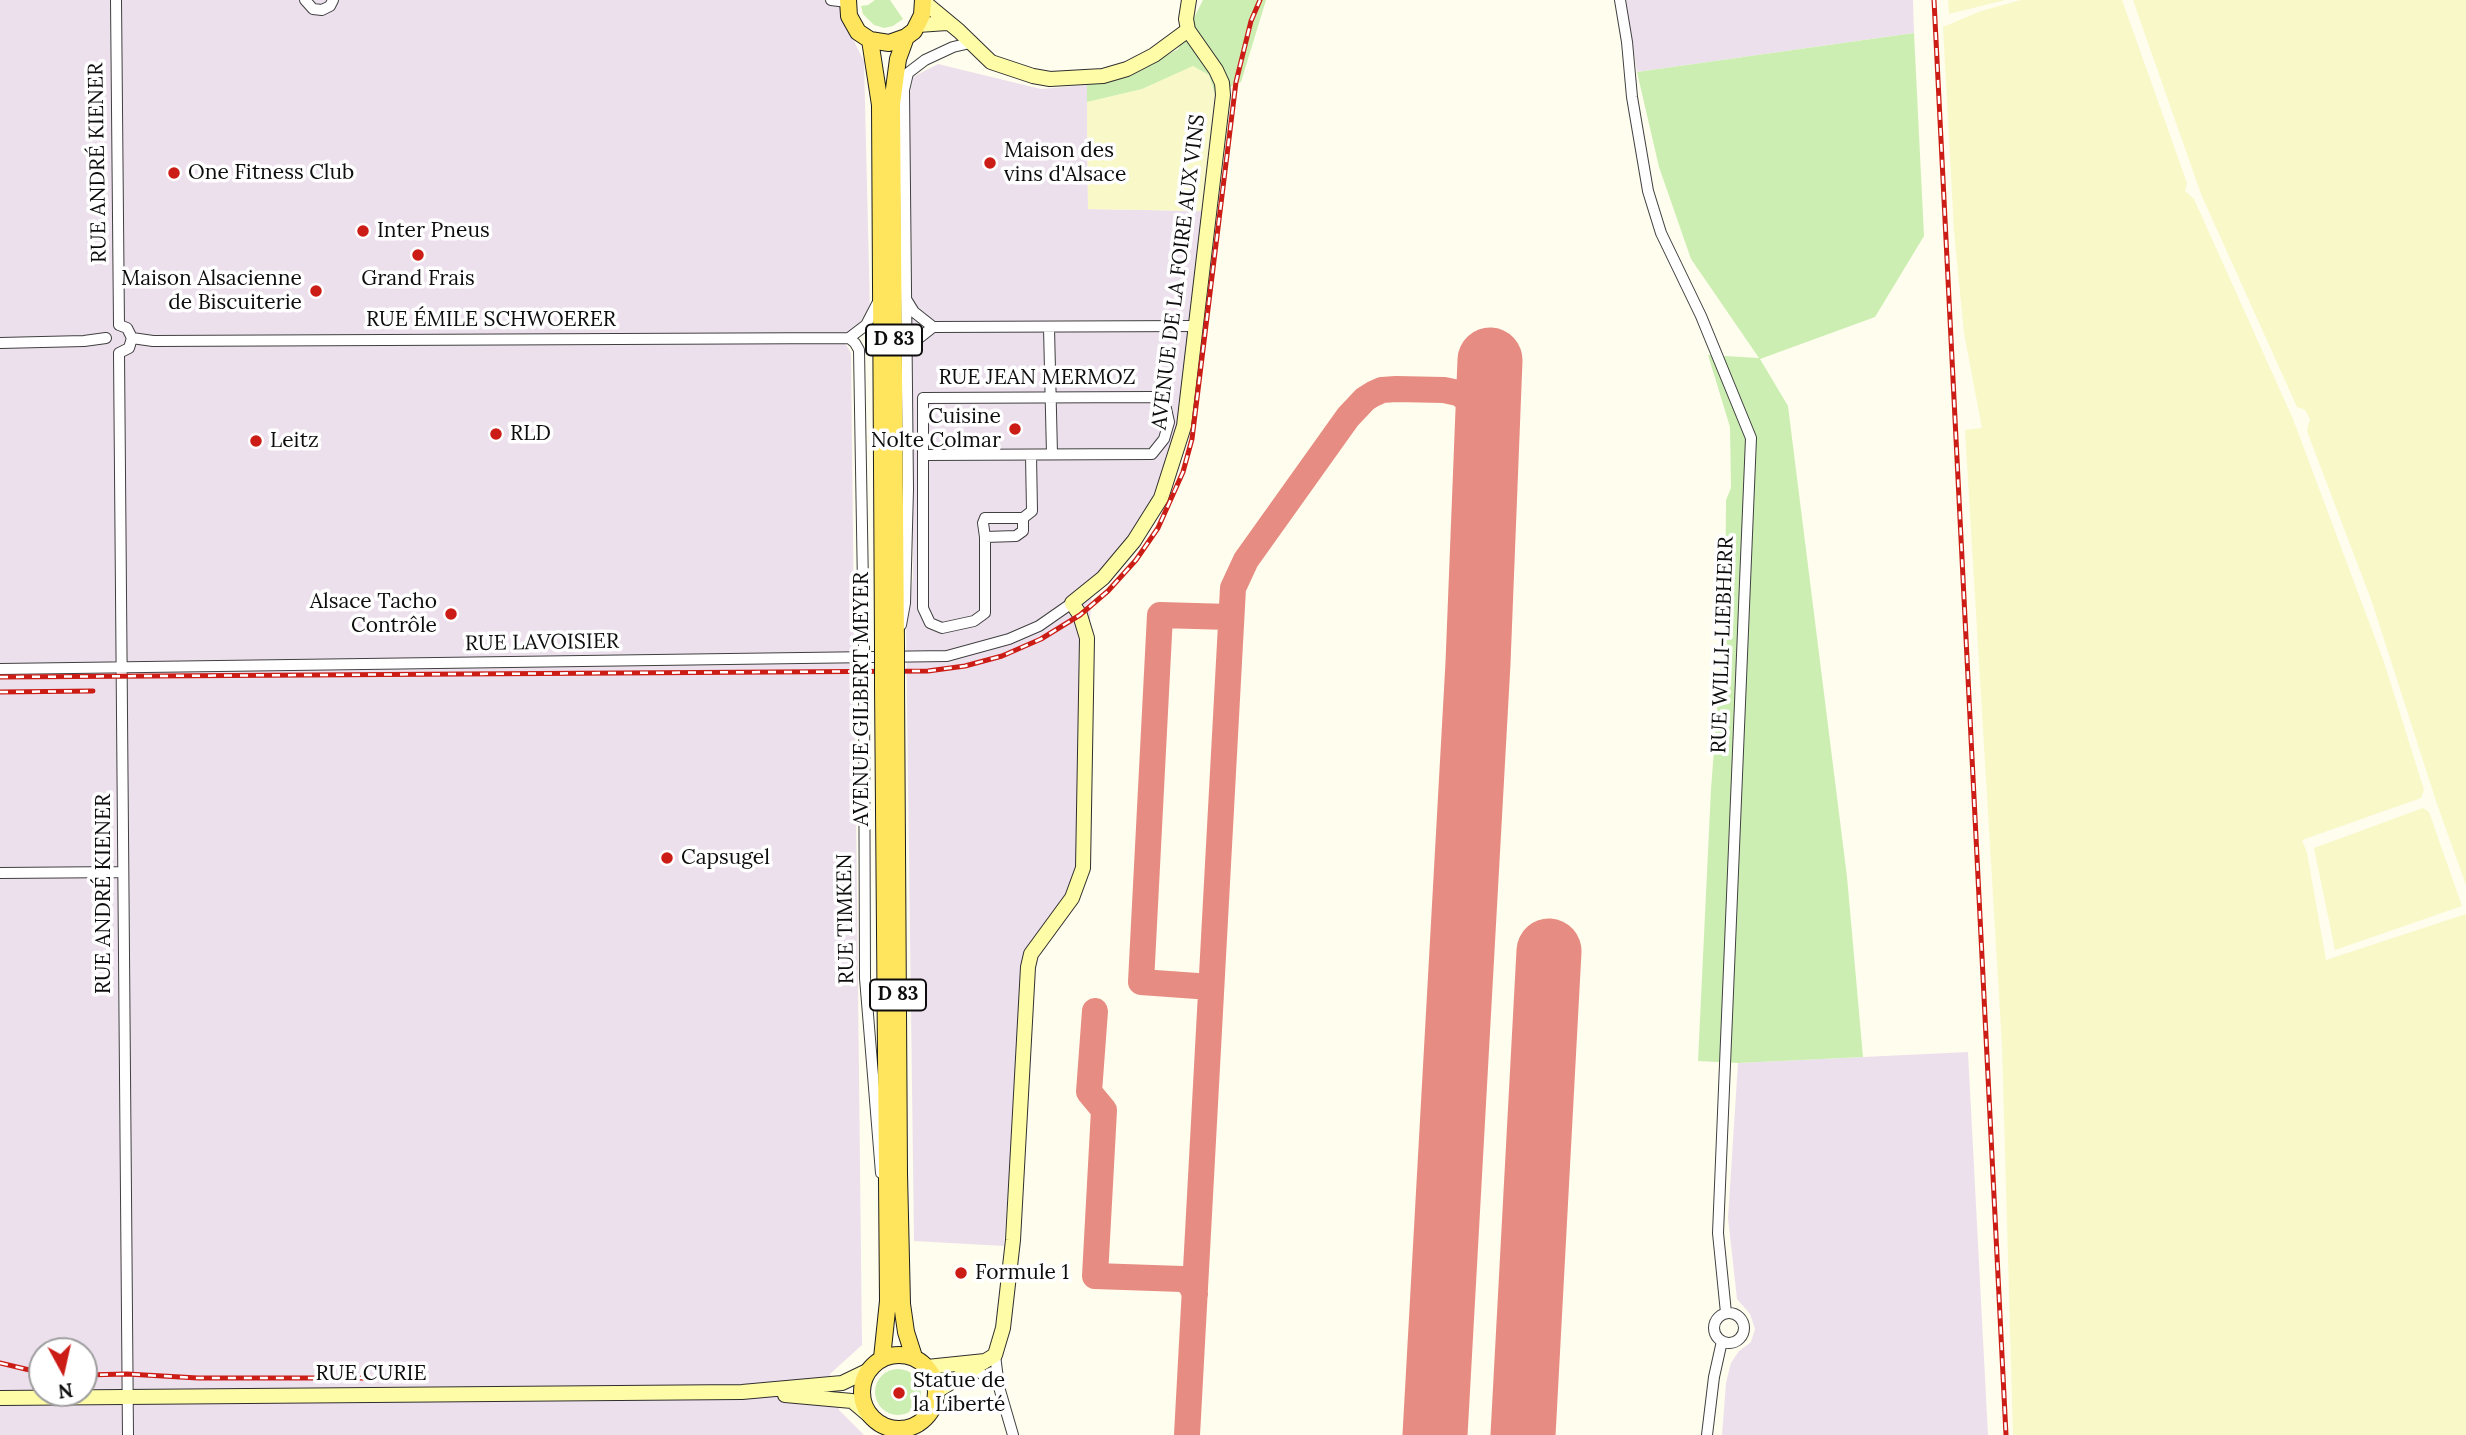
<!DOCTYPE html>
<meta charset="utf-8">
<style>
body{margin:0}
#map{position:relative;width:2466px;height:1435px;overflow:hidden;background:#fffded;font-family:Lora,serif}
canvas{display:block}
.north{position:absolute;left:28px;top:1337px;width:70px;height:70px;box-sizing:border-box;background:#fff;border:2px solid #9e9e9e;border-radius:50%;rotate:172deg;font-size:19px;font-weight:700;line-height:28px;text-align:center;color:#0d0d0d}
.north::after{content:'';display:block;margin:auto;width:24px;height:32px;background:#cc1c16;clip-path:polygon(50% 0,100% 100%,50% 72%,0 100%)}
</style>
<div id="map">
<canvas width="2466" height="1435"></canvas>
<div class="north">N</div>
</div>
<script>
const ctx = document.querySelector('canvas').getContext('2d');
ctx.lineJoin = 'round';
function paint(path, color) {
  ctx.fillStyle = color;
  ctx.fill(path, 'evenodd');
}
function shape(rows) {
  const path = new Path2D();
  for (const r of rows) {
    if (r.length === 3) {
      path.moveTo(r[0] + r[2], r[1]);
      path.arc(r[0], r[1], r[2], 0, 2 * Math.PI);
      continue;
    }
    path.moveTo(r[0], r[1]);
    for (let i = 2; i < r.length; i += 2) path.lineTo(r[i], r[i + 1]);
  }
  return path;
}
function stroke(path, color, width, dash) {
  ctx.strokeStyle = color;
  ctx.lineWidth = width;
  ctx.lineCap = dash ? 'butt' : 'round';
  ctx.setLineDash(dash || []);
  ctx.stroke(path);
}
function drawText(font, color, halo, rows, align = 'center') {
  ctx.font = font + ' Lora,serif';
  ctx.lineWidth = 7;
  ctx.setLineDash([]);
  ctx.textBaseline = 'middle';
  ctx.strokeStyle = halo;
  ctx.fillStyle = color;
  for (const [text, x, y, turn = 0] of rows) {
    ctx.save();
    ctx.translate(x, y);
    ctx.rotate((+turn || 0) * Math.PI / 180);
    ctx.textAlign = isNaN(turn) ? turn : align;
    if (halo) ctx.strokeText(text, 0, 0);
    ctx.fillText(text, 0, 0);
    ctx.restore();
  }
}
paint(shape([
 [0,0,840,0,841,15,864,61,870,310,844,341,851,353,862,1345,830,1374,839,1410,864,1435,0,1435],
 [42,1351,84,1351,84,1393,42,1393],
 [1625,0,1913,0,1914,33,1637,72],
 [938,64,1041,89,1087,85,1088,209,1203,211,1180,424,1153,497,1128,539,1092,583,1079,861,1072,892,1025,956,1004,1246,914,1241,906,626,913,577,907,108,913,77],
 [1968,1052,1988,1435,1722,1435,1726,1383,1731,1363,1739,1351,1751,1342,1755,1329,1750,1314,1737,1299,1728,1218,1738,1063]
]), '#ede0ed');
paint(shape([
 [1948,0,2005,0,1949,14],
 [2021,0,2122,0,2187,183,2185,191,2194,199,2293,419,2384,662,2424,790,2421,798,2302,840,2307,853,2326,960,2466,914,2466,1435,2013,1435,2002,1045,1965,430,1982,428,1964,333,1954,231,1943,27,1981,11],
 [2133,0,2466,0,2466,885,2437,804,2372,602,2308,434,2307,430,2310,419,2305,410,2297,407,2201,194],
 [1193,66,1209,75,1215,94,1203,211,1088,209,1087,102,1142,89],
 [2423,808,2429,812,2462,906,2335,950,2314,848]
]), '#f8f8c9');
paint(shape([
 [875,0,890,0,903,19,893,26,884,28,874,25,863,14,861,6,868,5],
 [1203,0,1266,0,1241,82,1215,94,1209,75,1193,66,1142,89,1087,102,1087,85,1132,75,1178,49],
 [1914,33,1924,236,1875,317,1760,359,1788,406,1847,877,1863,1057,1738,1063,1698,1061,1711,789,1725,606,1726,500,1731,488,1730,427,1708,355,1759,358,1691,259,1659,167,1637,72],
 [898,1392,23]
]), '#cceeb2');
stroke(shape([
 [1211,987,1141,982,1160,615,1230,617],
 [1095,1011,1089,1092,1104,1110,1095,1276,1182,1279,1190,1283,1195,1294],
 [1187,1435,1233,588,1246,560,1348,417,1365,399,1373,394,1382,390,1396,389,1444,390,1458,393,1469,400,1479,409,1484,420,1487,437]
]), '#e68c82', 26);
stroke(shape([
 [1435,1435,1478,663,1490,360],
 [1523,1435,1549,951]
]), '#e68c82', 65);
const street = shape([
 [116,0,119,325],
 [305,0,313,9,322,10,330,6,333,0],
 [831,0,847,2],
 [1620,0,1627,42,1632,97,1648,191,1661,233,1701,316,1751,438,1718,1233,1726,1313],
 [906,299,914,312,933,327],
 [933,327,1197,326],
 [1049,328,1052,454],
 [132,338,153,341,849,338],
 [849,338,855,343,859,350,864,646],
 [849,338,866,325,879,300],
 [0,343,84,341,106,338],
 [119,353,128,1435],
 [119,353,129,348,132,338,127,328,119,325],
 [906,353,914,342,933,327],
 [923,455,1152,454,1164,439,1169,422,1165,404,1152,397,923,398,923,608,930,623,942,628,974,621,985,613,985,537,1016,536,1023,531,1023,518,1032,511,1031,455],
 [985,537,983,523,985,518,1023,518],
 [901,625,905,603,908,489,904,90,908,73,925,60,953,47,970,43],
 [0,669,947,656,1009,639,1039,626,1072,603],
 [864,686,865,978,881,1173],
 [0,873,123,872],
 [1729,1328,15],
 [995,1355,999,1387,1013,1435],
 [975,1369,999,1387],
 [1707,1435,1714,1377,1722,1341]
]);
const secondary = shape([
 [923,1,959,31,991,62,1033,76,1050,79,1103,76,1127,69,1154,55,1188,30],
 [918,25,947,23],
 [927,1367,985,1361],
 [937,1391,995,1355,1003,1328,1013,1240,1028,967,1031,954,1072,898,1083,868,1087,638,1080,615,1072,603,1103,578,1134,541,1161,498,1184,426,1223,95,1222,83,1216,70,1188,30,1186,19,1189,0],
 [785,1395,852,1401,871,1417],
 [0,1398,742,1392,842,1383,867,1371]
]);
const primary = shape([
 [848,0,849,16,858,32,870,40,889,43,906,37,914,31,922,15,923,0],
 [870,40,880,105,883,645],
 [896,645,892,104,898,59,906,37],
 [896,685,899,1173,902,1304,906,1332,914,1357],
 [899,1392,37],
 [882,1358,888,1301,883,685]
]);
stroke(street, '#404040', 12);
stroke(secondary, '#2f2f2f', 16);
stroke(primary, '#1e1e1e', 18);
stroke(street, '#fff', 10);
stroke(secondary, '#fffca8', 14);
stroke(primary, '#ffe55d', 16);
const rail = shape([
 [1934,0,2006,1435],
 [0,677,928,671,965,666,1002,656,1041,639,1080,615,1108,591,1136,560,1158,528,1183,472,1192,439,1236,82,1251,21,1260,0],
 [0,692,93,691],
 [0,1363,42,1373],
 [84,1375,127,1374,198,1378,424,1378]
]);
stroke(rail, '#cc1c16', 5);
stroke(rail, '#fff', 2.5, [8]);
const streetBridge = shape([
 [864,646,864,686]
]);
const primaryBridge = shape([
 [883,645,883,685],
 [896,685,896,645]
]);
stroke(streetBridge, '#404040', 12, []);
stroke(primaryBridge, '#1e1e1e', 18, []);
stroke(streetBridge, '#fff', 10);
stroke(primaryBridge, '#ffe55d', 16);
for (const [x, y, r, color] of [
 [990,163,7,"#cc1c16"],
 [174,173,7,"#cc1c16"],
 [363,231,7,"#cc1c16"],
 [418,255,7,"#cc1c16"],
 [316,291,7,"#cc1c16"],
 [1015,429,7,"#cc1c16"],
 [496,434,7,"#cc1c16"],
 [256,441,7,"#cc1c16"],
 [451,614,7,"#cc1c16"],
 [667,858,7,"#cc1c16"],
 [961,1273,7,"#cc1c16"],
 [899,1393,7,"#cc1c16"]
]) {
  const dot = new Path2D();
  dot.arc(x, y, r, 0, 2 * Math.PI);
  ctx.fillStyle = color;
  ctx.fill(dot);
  stroke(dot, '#fff', 2.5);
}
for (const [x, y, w] of [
 [894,340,56],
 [898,995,56]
]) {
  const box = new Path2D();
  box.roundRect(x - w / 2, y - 15.5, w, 31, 5);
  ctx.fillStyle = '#fff';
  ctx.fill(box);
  stroke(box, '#0d0d0d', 2);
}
drawText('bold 19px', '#0d0d0d', null, [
 ["D 83",894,340],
 ["D 83",898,995]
]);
drawText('21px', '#0d0d0d', '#fff', [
 ["Maison des",1004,151],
 ["vins d'Alsace",1004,175],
 ["One Fitness Club",188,173],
 ["Inter Pneus",377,231],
 ["Maison Alsacienne",302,279,"right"],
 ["de Biscuiterie",302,303,"right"],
 ["Grand Frais",418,279,"center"],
 ["Cuisine",1001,417,"right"],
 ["Nolte Colmar",1001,441,"right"],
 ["RLD",510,434],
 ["Leitz",270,441],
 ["Alsace Tacho",437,602,"right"],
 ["Contrôle",437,626,"right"],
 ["Capsugel",681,858],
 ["Formule 1",975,1273],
 ["Statue de",913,1381],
 ["la Liberté",913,1405]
], 'left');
drawText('21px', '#0d0d0d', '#fff', [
 ["RUE ANDRÉ KIENER",98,163,-91],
 ["AVENUE DE LA FOIRE AUX VINS",1179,272,-83],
 ["RUE ÉMILE SCHWOERER",491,320],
 ["RUE JEAN MERMOZ",1037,378],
 ["RUE LAVOISIER",542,643,-1],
 ["RUE WILLI-LIEBHERR",1723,645,-88],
 ["AVENUE GILBERT MEYER",862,699,-90],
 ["RUE ANDRÉ KIENER",104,894,-90],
 ["RUE TIMKEN",846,919,-91],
 ["RUE CURIE",371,1374]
]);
</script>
